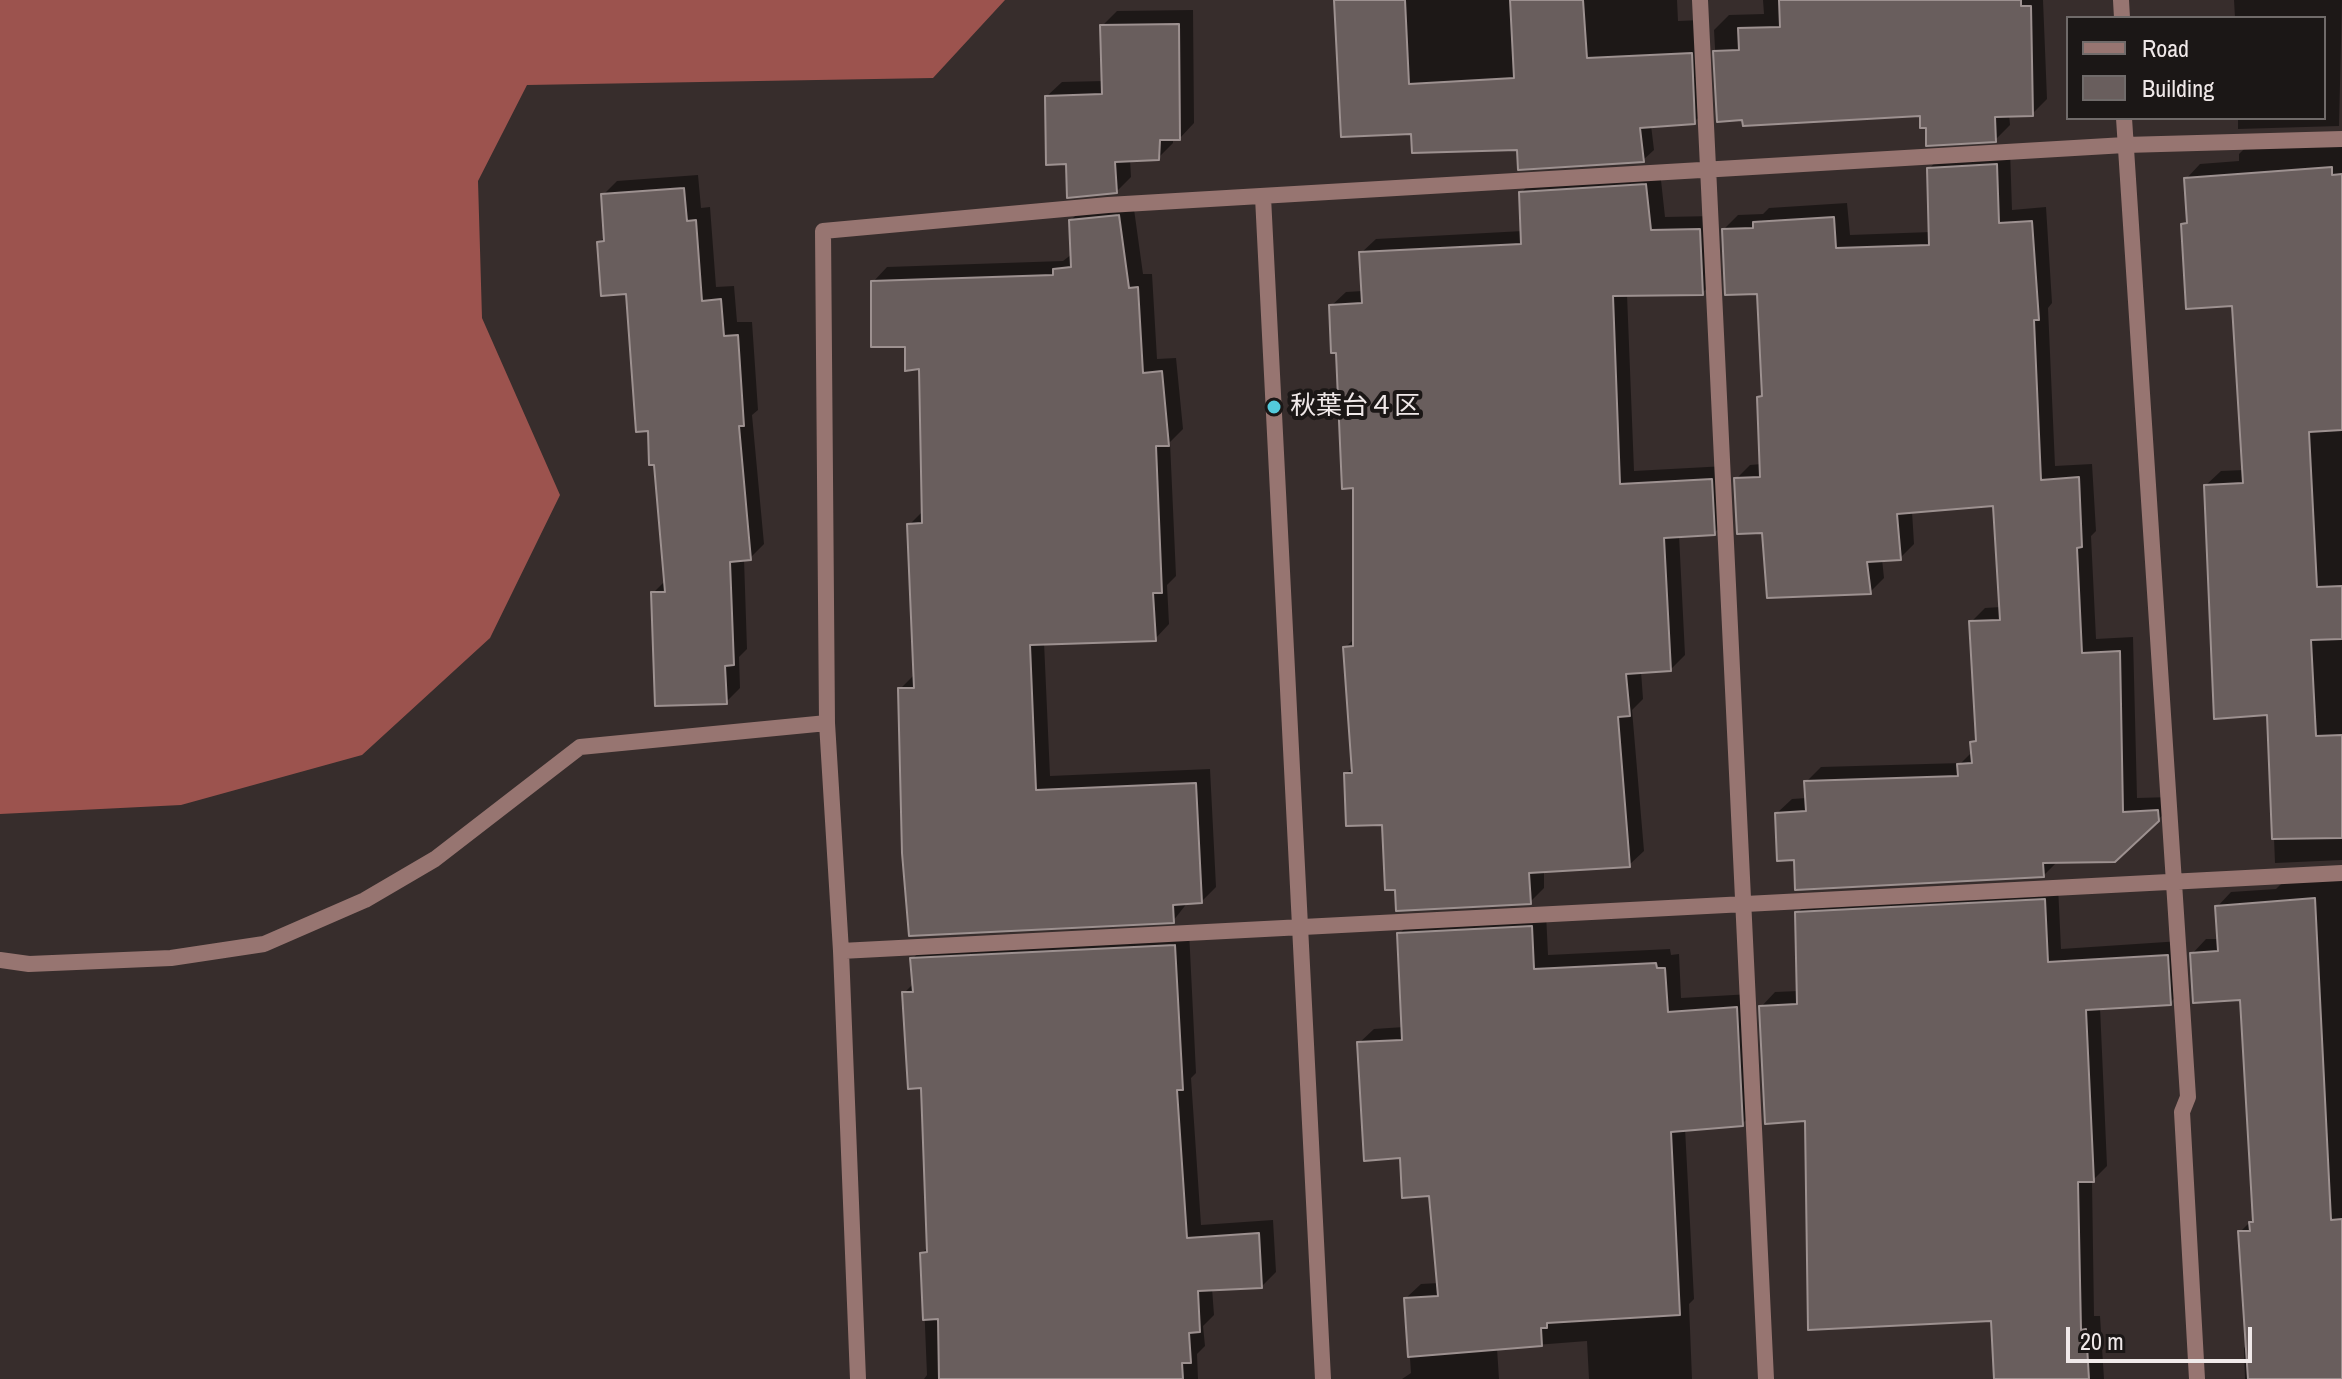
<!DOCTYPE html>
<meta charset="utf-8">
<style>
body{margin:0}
#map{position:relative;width:2342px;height:1379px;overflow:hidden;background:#372d2c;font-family:"Archivo Narrow",sans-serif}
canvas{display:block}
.legend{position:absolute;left:2066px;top:16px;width:260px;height:104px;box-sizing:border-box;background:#1b1716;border:2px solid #706b6a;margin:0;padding:10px 14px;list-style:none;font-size:24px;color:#f0e9e9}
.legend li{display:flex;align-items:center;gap:16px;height:40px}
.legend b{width:40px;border:2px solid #706b6a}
.scale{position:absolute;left:2066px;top:1327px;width:186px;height:36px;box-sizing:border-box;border:4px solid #f0e9e9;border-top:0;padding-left:10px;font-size:24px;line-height:28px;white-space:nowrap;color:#f0e9e9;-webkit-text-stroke:6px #1b1716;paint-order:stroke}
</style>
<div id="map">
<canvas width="2342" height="1379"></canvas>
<ul class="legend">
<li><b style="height:10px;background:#977571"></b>Road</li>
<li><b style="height:22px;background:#695e5d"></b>Building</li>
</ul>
<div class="scale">20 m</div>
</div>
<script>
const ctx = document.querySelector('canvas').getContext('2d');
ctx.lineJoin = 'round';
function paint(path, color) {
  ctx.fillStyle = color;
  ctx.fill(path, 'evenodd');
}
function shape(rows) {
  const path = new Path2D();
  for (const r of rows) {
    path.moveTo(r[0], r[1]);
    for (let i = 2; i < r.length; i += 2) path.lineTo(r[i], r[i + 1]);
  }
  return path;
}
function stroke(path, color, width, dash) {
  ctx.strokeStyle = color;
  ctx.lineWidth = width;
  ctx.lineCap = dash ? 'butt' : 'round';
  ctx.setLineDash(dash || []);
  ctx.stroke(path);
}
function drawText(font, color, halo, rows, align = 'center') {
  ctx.font = font + ' "Archivo Narrow","Noto Sans JP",sans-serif';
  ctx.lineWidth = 8;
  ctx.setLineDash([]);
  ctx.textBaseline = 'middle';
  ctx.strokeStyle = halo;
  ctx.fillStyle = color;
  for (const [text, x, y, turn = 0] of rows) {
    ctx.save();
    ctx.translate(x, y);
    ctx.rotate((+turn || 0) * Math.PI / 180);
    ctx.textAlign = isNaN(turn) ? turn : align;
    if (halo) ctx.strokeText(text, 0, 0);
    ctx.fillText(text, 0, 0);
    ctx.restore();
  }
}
paint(shape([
 [0,0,1005,0,933,78,527,85,478,181,482,318,560,495,490,638,362,755,181,805,0,814]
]), '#9c534e');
paint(shape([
 [1336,0,1677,0,1678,21,1701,20,1705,111,1694,122,1651,125,1654,150,1643,160,1413,132],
 [1763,0,2043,0,2047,99,2032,114,2009,114,2010,125,1995,140,1927,126,1922,114,1719,120,1714,30,1729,15,1764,14],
 [2234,0,2342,0,2339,126,2238,129,2238,118,2324,118,2324,18,2235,18],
 [1193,10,1194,123,1180,138,1173,138,1173,143,1158,158,1130,159,1131,177,1116,192,1068,162,1047,96,1062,82,1104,81,1102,26,1117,11],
 [2342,137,2342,860,2275,863,2269,713,2206,485,2221,471,2244,470,2234,303,2183,225,2189,218,2186,179,2200,164,2239,161,2239,154,2254,139],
 [2010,150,2012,210,2046,207,2052,303,2048,308,2055,466,2092,464,2096,531,2091,536,2096,639,2133,637,2137,798,2172,797,2172,805,2158,820,2058,861,2043,876,1796,858,1777,813,1792,799,1807,798,1806,782,1821,767,1961,763,1973,751,1972,742,1978,737,1971,622,1985,608,2001,607,1995,504,1912,511,1914,544,1900,558,1882,559,1884,578,1870,592,1764,531,1736,479,1750,465,1762,464,1759,397,1764,392,1759,292,1724,229,1738,215,1763,214,1769,208,1847,203,1850,235,1931,232,1929,169,1943,154],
 [1660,171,1665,217,1714,216,1717,279,1702,293,1627,294,1634,471,1726,466,1728,519,1714,533,1679,535,1685,655,1671,669,1641,671,1643,699,1632,710,1644,851,1629,865,1544,870,1544,888,1530,902,1397,888,1384,823,1346,774,1353,767,1345,648,1355,638,1355,486,1331,306,1346,292,1363,291,1361,253,1376,239,1523,231,1521,193,1535,178],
 [698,175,701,208,710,207,716,287,734,286,737,322,752,322,758,410,752,415,764,544,750,558,744,559,747,649,739,657,740,688,726,702,653,593,666,580,656,463,628,292,599,242,606,236,603,195,617,181],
 [1133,202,1143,274,1152,274,1157,359,1176,358,1183,429,1170,442,1176,576,1167,585,1169,624,1155,639,1044,642,1050,776,1210,769,1216,887,1201,902,1188,902,1173,921,900,689,915,674,909,525,924,510,921,367,873,282,887,267,1063,261,1072,254,1071,220,1085,206],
 [2342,871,2342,1379,2245,1379,2244,1348,2248,1343,2240,1232,2255,1217,2242,998,2192,954,2206,939,2219,939,2217,907,2231,892,2276,889,2291,874],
 [2058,886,2061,949,2181,941,2184,988,2170,1003,2100,1007,2107,1166,2092,1181,2094,1316,2100,1316,2104,1379,1996,1379,1993,1319,1807,1119,1761,1007,1775,992,1799,991,1797,913,1812,899],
 [1546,913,1548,955,1670,949,1671,955,1679,954,1681,998,1751,994,1756,1110,1742,1124,1685,1128,1694,1299,1689,1304,1692,1379,1589,1379,1587,1341,1497,1348,1499,1379,1402,1379,1411,1373,1406,1298,1421,1284,1439,1283,1431,1194,1402,1156,1359,1043,1374,1029,1404,1027,1399,934,1414,919],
 [1189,931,1196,1073,1191,1078,1201,1225,1273,1220,1276,1272,1262,1286,1212,1288,1214,1315,1203,1326,1205,1346,1197,1354,1198,1379,924,1379,927,1375,922,1253,928,1247,923,1086,904,993,914,983,912,959,927,945]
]), '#0007');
const building = shape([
 [1334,0,1405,0,1409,84,1514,78,1510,0,1583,0,1587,58,1692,53,1695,124,1640,128,1644,162,1518,170,1517,150,1412,153,1411,134,1341,137,1334,0],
 [1779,0,2021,0,2021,6,2031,6,2033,116,1995,117,1996,142,1926,146,1926,128,1920,128,1920,116,1743,126,1742,120,1717,122,1713,51,1739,50,1738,28,1780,27,1779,0],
 [1179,24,1180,140,1160,140,1159,160,1115,162,1117,193,1067,198,1066,164,1046,165,1045,96,1102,94,1100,25,1179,24],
 [1997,164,1999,223,2032,221,2039,320,2034,320,2041,480,2079,477,2082,547,2077,548,2082,653,2120,651,2123,812,2158,810,2159,821,2115,862,2043,863,2044,877,1795,890,1794,860,1777,861,1775,813,1806,811,1804,781,1958,776,1957,764,1972,763,1970,742,1976,741,1969,621,2000,620,1993,506,1897,514,1901,560,1867,562,1871,594,1767,598,1762,533,1737,534,1734,478,1760,477,1757,397,1762,396,1757,294,1725,295,1722,229,1753,228,1753,222,1834,217,1836,248,1929,245,1927,168,1997,164],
 [2332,167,2332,175,2342,174,2342,430,2309,432,2317,587,2342,586,2342,639,2311,640,2316,736,2342,735,2342,838,2272,839,2267,715,2214,719,2204,485,2243,483,2232,306,2186,309,2181,224,2187,223,2184,178,2332,167],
 [1646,184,1651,230,1700,229,1703,295,1613,296,1620,484,1712,479,1715,535,1664,538,1671,671,1626,674,1630,716,1618,717,1630,867,1529,873,1531,904,1396,911,1395,890,1385,890,1382,825,1346,826,1344,773,1352,773,1343,647,1353,646,1353,488,1342,489,1336,353,1331,353,1329,305,1362,303,1359,252,1521,244,1519,192,1646,184],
 [684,188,687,221,696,220,702,301,721,299,724,336,738,335,744,426,739,426,751,560,730,562,734,665,725,666,727,704,655,706,651,592,665,592,654,465,649,465,648,431,636,432,626,294,601,296,597,242,604,241,601,194,684,188],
 [1119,215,1129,288,1138,287,1143,373,1162,371,1169,446,1156,446,1162,593,1153,593,1156,641,1030,645,1036,790,1196,783,1202,903,1173,905,1174,923,909,936,902,853,898,688,914,688,907,524,922,523,919,369,905,371,905,347,871,347,871,281,1053,275,1053,269,1071,267,1069,220,1119,215],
 [2315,898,2331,1220,2342,1219,2342,1379,2248,1379,2238,1231,2250,1231,2249,1222,2253,1222,2240,1000,2193,1003,2190,953,2218,951,2215,906,2315,898],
 [2045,899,2048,962,2168,955,2171,1005,2086,1010,2094,1182,2078,1182,2081,1330,2086,1329,2089,1379,1994,1379,1991,1321,1808,1330,1805,1121,1765,1124,1759,1006,1797,1004,1795,912,2045,899],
 [1532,926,1534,969,1656,963,1657,968,1665,968,1668,1012,1737,1007,1743,1126,1671,1132,1680,1315,1547,1323,1547,1328,1541,1328,1542,1346,1408,1357,1404,1298,1438,1296,1429,1196,1402,1198,1400,1158,1364,1161,1357,1042,1402,1040,1397,933,1532,926],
 [1175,945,1183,1090,1177,1090,1187,1238,1259,1233,1262,1288,1198,1291,1200,1332,1189,1333,1191,1363,1182,1363,1183,1379,939,1379,938,1319,923,1320,920,1253,927,1252,921,1088,908,1089,902,992,913,992,910,958,1175,945]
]);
paint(building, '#695e5d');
stroke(building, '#9d9190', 2);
stroke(shape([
 [1700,0,1766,1379],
 [2121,0,2122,18],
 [2124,118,2188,1097,2182,1112,2197,1379],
 [1263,197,1323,1379],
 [841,951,2342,873],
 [0,960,29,964,171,958,264,944,365,900,435,859,580,747,827,723],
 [858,1379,841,951,827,723,823,231,1108,205,2125,145,2342,139]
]), '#977571', 16);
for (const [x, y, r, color] of [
 [1274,407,8,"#53cadc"]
]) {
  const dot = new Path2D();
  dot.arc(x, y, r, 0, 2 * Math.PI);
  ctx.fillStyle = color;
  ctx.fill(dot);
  stroke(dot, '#1b1716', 3);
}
drawText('26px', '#f0e9e9', '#1b1716', [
 ["秋葉台４区",1290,407]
], 'left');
</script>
